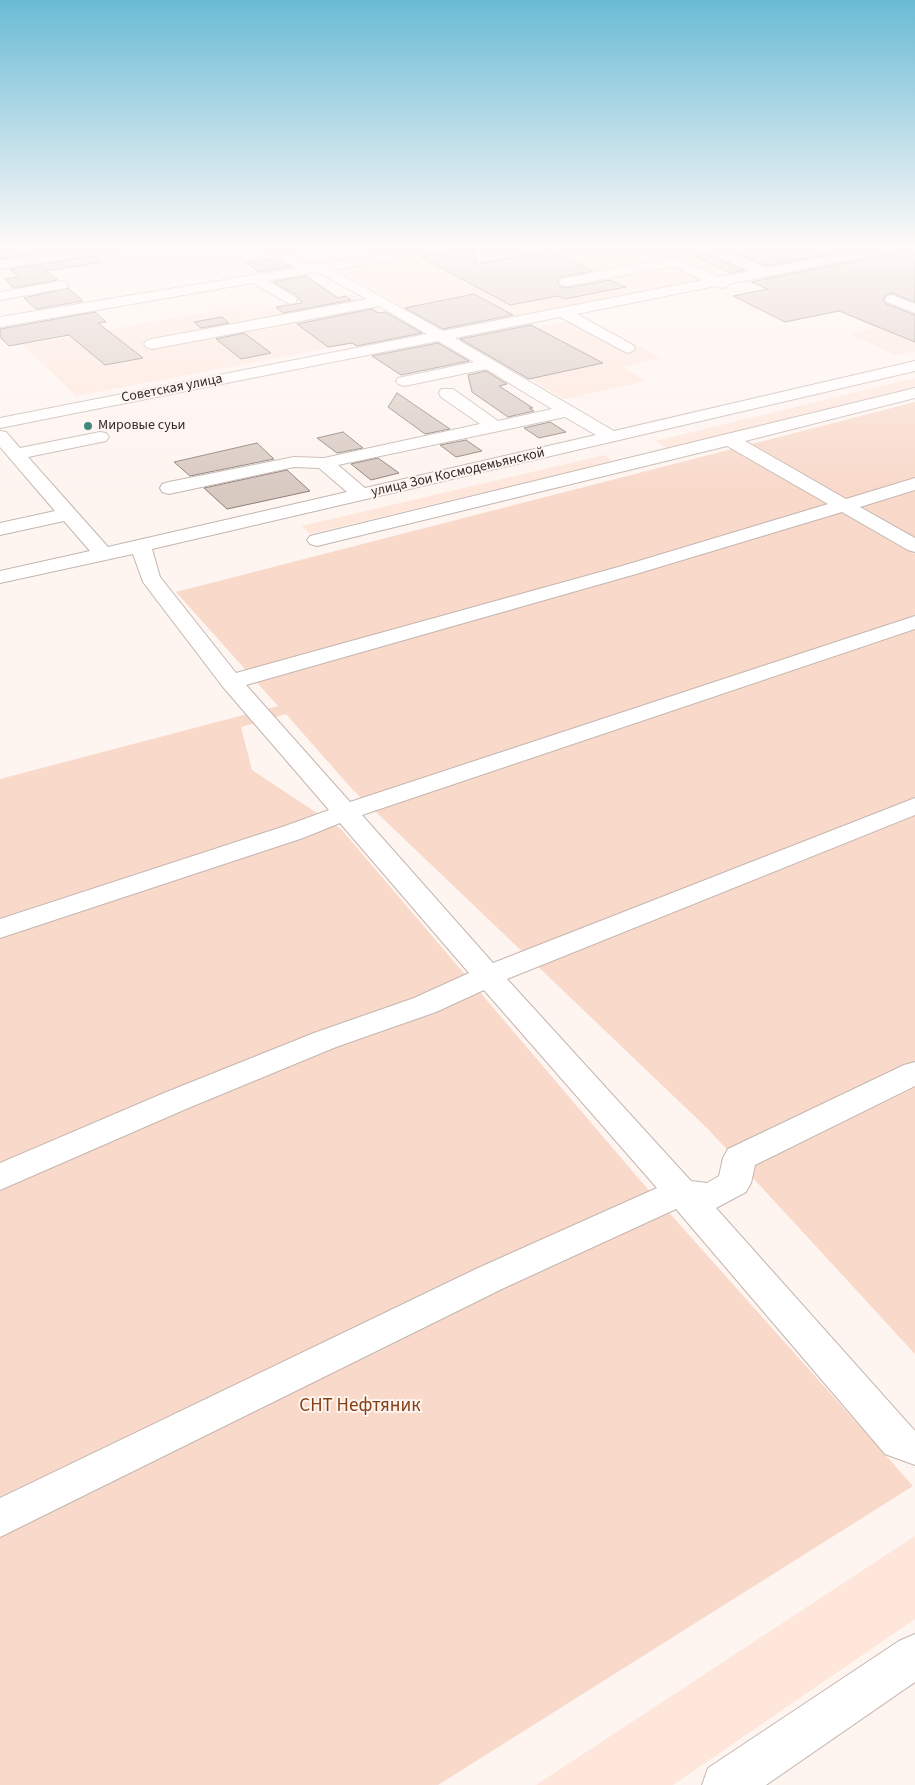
<!DOCTYPE html>
<meta charset="utf-8">
<style>
body{margin:0}
canvas{display:block;background:#fef4f0}
</style>
<canvas width="915" height="1785"></canvas>
<script>
const ctx = document.querySelector('canvas').getContext('2d');
ctx.lineJoin = 'round';
function paint(path, color) {
  ctx.fillStyle = color;
  ctx.fill(path, 'evenodd');
}
function shape(rows) {
  const path = new Path2D();
  for (const r of rows) {
    path.moveTo(r[0], r[1]);
    for (let i = 2; i < r.length; i += 2) path.lineTo(r[i], r[i + 1]);
  }
  return path;
}
function stroke(path, color, width, dash) {
  ctx.strokeStyle = color;
  ctx.lineWidth = width;
  ctx.lineCap = dash ? 'butt' : 'round';
  ctx.setLineDash(dash || []);
  ctx.stroke(path);
}
function drawText(font, color, halo, rows, align = 'center') {
  ctx.font = font + ' "Source Sans 3",sans-serif';
  ctx.lineWidth = 4;
  ctx.setLineDash([]);
  ctx.textBaseline = 'middle';
  ctx.strokeStyle = halo;
  ctx.fillStyle = color;
  for (const [text, x, y, turn = 0] of rows) {
    ctx.save();
    ctx.translate(x, y);
    ctx.rotate((+turn || 0) * Math.PI / 180);
    ctx.textAlign = isNaN(turn) ? turn : align;
    if (halo) ctx.strokeText(text, 0, 0);
    ctx.fillText(text, 0, 0);
    ctx.restore();
  }
}
paint(shape([
 [465,245,881,245,444,330,334,267],
 [915,246,915,351,896,356,850,334,877,328,761,278],
 [351,294,415,332,76,396,23,345,236,307,246,313],
 [586,318,661,358,623,367,647,381,563,399,468,341],
 [915,378,915,387,666,448,655,441],
 [604,455,613,461,310,534,302,526],
 [915,1536,915,1619,673,1785,536,1785]
]), '#fee6db');
paint(shape([
 [915,402,915,1354,708,1129,352,789,286,714,241,727,252,770,341,829,639,1179,913,1486,438,1785,0,1785,0,779,278,706,176,592]
]), '#f8d9ca');
const building = shape([
 [34,245,81,245,83,246,0,259,0,250,34,245],
 [462,245,474,245,476,264,551,250,592,271,561,277,557,281,561,287,566,288,610,280,626,287,565,299,558,296,510,305,421,257,459,250,462,245],
 [757,245,878,245,767,266,729,250,757,245],
 [911,247,912,254,915,256,915,302,892,293,885,295,883,300,886,304,915,315,915,342,839,311,785,322,733,296,768,289,751,282,903,251,911,247],
 [706,254,744,270,731,273,694,256,706,254],
 [95,256,103,262,46,271,58,280,13,288,5,279,19,277,10,269,95,256],
 [275,258,290,267,259,272,246,263,275,258],
 [306,276,338,298,345,296,351,300,283,313,276,307,302,303,296,295,273,282,306,276],
 [68,288,83,301,36,309,24,298,68,288],
 [474,294,513,315,443,329,405,308,474,294],
 [372,309,378,313,385,312,422,333,357,346,352,343,328,347,297,324,372,309],
 [95,312,106,322,98,323,143,358,105,365,69,335,9,346,0,337,0,329,95,312],
 [222,317,229,323,201,328,194,322,222,317],
 [531,325,603,363,529,379,460,339,531,325],
 [244,333,271,353,241,359,216,339,244,333],
 [438,343,469,361,401,375,372,356,438,343],
 [486,371,507,384,499,386,533,408,529,408,534,411,508,417,472,392,468,375,486,371],
 [397,393,450,429,425,434,388,407,397,393],
 [550,422,566,432,539,438,524,428,550,422],
 [343,432,363,448,337,453,317,438,343,432],
 [466,440,482,451,456,457,440,445,466,440],
 [257,443,274,459,190,476,174,462,257,443],
 [378,458,399,473,371,480,351,464,378,458],
 [287,470,310,491,227,509,204,488,287,470]
]);
paint(building, '#d8c9c1');
stroke(building, '#8c7e77', 1);
const minor = shape([
 [103,245,133,245,126,249,0,269,0,261,103,245],
 [259,245,274,245,306,262,319,264,433,245,460,245,459,248,454,249,333,270,443,331,703,280,673,266,566,286,561,285,559,282,561,279,566,278,675,257,719,277,750,271,698,249,697,245,716,245,716,246,767,268,885,245,910,245,903,249,729,284,727,287,722,288,715,286,577,314,633,345,635,348,633,351,627,353,560,317,455,338,614,431,915,361,915,371,152,549,160,577,236,673,622,566,828,504,727,446,317,546,310,544,307,540,310,536,915,388,915,398,745,441,846,499,915,478,915,490,860,507,915,538,915,552,908,550,842,512,636,574,246,685,350,802,915,616,915,629,362,815,493,963,915,798,915,815,507,979,691,1181,707,1183,719,1176,723,1158,728,1149,904,1065,915,1062,915,1086,755,1165,751,1183,746,1192,716,1208,915,1431,915,1465,885,1454,676,1209,504,1288,0,1537,0,1498,478,1268,657,1188,484,990,436,1012,336,1047,186,1109,0,1190,0,1163,164,1093,314,1033,414,998,469,973,340,823,303,838,0,938,0,919,285,826,329,810,223,687,143,582,133,554,0,583,0,571,90,551,64,521,0,535,0,523,55,511,0,447,0,431,6,432,20,448,100,432,106,433,109,437,106,441,28,457,108,547,347,492,319,468,294,467,169,494,162,492,160,488,162,484,169,482,294,457,324,458,480,424,441,397,439,393,441,389,453,389,498,421,552,409,486,369,404,386,398,384,396,381,398,378,474,362,438,341,0,428,0,418,427,334,379,306,152,349,146,347,144,344,146,341,152,339,367,299,317,272,268,281,295,297,297,300,295,303,290,304,252,283,0,327,0,317,296,268,260,248,259,245],
 [565,417,596,435,365,488,338,465,565,417],
 [61,281,66,282,68,285,66,288,0,300,0,292,61,281],
 [892,295,915,304,915,313,887,302,885,299,887,296,892,295],
 [915,1634,915,1682,766,1785,702,1785,708,1768,899,1641,915,1634]
]);
stroke(minor, '#c5b6af', 2);
paint(minor, '#fff');
const sky = ctx.createLinearGradient(0, 0, 0, 494);
sky.addColorStop(0, '#6abbd5');
sky.addColorStop(0.5, '#fffaf8');
sky.addColorStop(1, '#fffaf800');
ctx.fillStyle = sky;
ctx.fillRect(0, 0, 915, 494);
for (const [x, y, r, color] of [
 [88,426,5,"#438980"]
]) {
  const dot = new Path2D();
  dot.arc(x, y, r, 0, 2 * Math.PI);
  ctx.fillStyle = color;
  ctx.fill(dot);
  stroke(dot, '#fef4f0', 2);
}
drawText('14px', '#322c2a', '#fef4f0', [
 ["Советская улица",172,389,-11],
 ["улица Зои Космодемьянской",458,473,-13]
]);
drawText('14px', '#322c2a', '#fef4f0', [
 ["Мировые суьи",98,426]
], 'left');
drawText('19px', '#874016', '#fef4f0', [
 ["СНТ Нефтяник",360,1407]
]);
</script>
